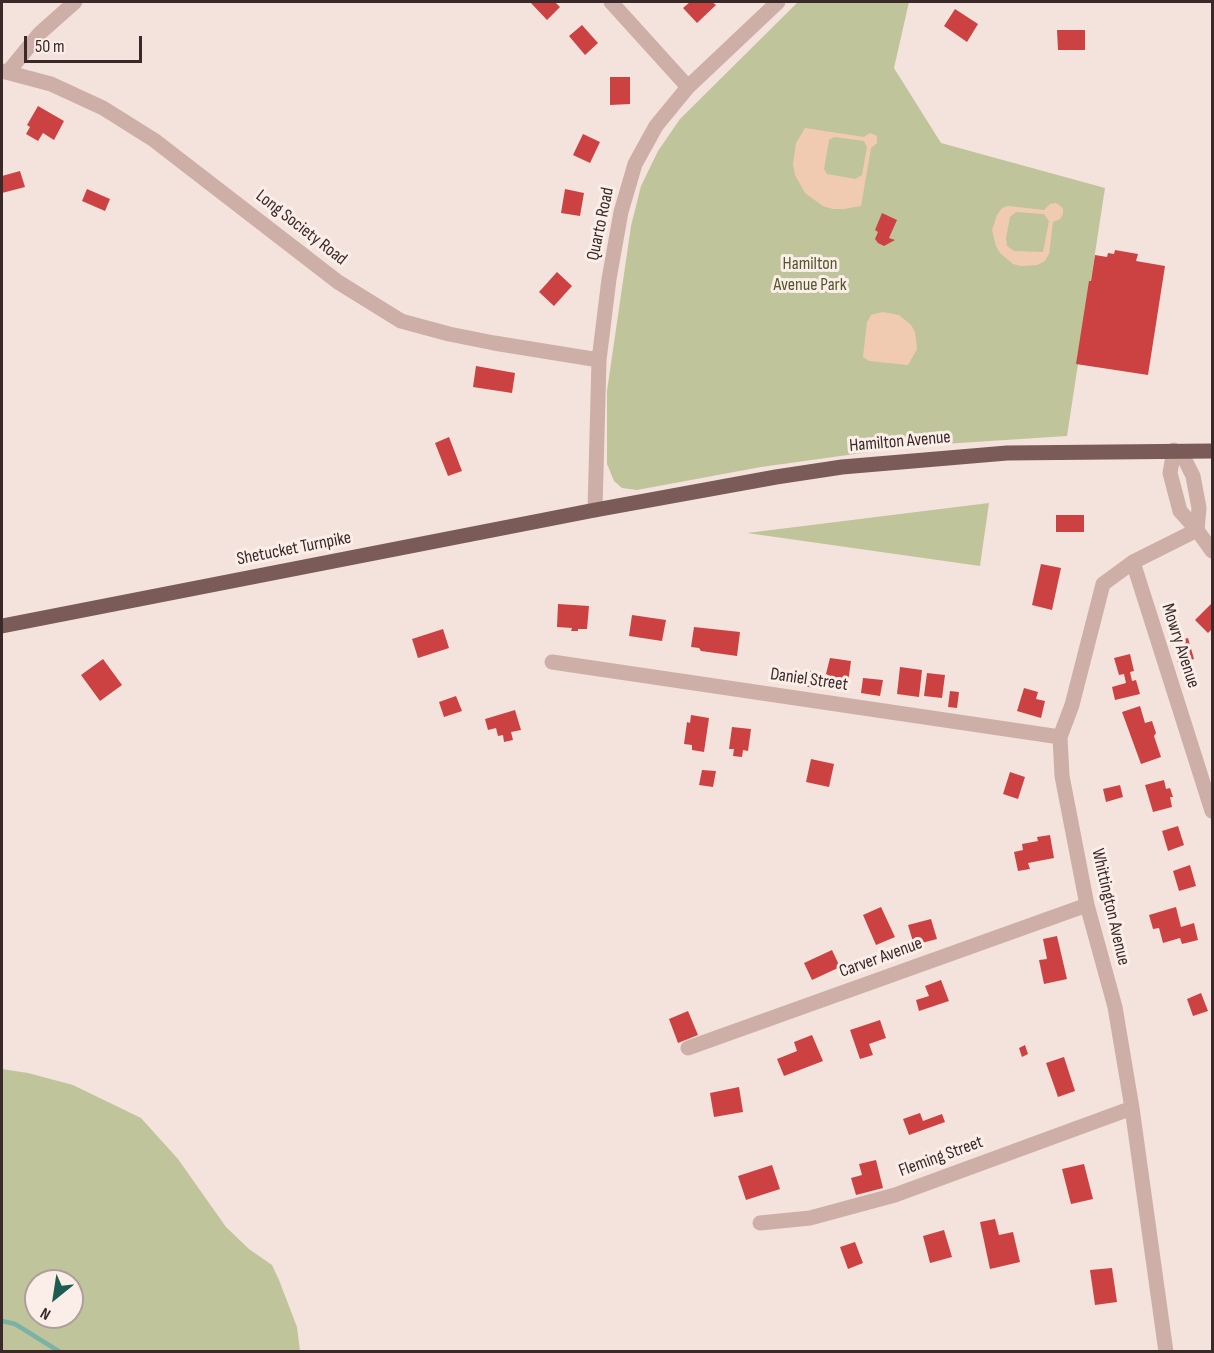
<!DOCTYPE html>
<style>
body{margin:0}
#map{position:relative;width:1214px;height:1353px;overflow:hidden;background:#f4e3dc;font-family:"Sofia Sans Condensed",sans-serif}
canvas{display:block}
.frame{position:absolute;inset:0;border:3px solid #392928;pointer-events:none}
.north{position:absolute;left:24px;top:1269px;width:60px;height:60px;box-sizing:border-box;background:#fbeee9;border:2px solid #ad9f9c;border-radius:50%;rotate:210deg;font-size:16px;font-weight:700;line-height:24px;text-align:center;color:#392928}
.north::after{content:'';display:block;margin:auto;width:21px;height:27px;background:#1b5d50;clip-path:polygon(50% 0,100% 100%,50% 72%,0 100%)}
.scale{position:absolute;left:24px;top:36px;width:118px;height:27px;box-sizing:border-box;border:3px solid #392928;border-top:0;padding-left:8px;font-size:18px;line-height:21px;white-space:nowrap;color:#392928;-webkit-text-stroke:4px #fbeee9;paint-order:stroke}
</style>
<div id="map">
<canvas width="1214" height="1353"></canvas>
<div class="frame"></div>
<div class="north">N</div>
<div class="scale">50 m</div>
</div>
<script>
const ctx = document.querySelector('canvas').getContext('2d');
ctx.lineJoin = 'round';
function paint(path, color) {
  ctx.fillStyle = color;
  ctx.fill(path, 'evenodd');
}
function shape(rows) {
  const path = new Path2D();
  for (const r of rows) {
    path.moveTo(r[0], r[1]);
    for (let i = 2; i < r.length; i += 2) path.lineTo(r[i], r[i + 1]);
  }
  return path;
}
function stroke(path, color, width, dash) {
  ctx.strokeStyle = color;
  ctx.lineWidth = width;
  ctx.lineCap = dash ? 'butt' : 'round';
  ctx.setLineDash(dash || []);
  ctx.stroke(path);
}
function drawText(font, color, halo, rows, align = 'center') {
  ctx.font = font + ' "Sofia Sans Condensed",sans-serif';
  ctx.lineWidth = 6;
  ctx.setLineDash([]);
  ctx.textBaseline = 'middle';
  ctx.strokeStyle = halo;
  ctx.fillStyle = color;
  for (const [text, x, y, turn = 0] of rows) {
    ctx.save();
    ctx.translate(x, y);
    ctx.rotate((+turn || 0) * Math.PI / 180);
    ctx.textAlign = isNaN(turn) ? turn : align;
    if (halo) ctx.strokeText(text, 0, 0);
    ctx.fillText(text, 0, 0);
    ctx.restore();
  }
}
paint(shape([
 [798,2,909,2,894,68,941,143,1105,188,1067,436,913,446,761,467,637,490,622,488,614,481,607,464,607,391,631,226,641,186,658,151,680,119],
 [989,503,980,566,747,533],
 [2,1069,28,1073,73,1085,141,1118,178,1159,226,1227,249,1249,272,1265,279,1280,297,1327,300,1351,2,1351],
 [36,1281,72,1281,72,1317,36,1317]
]), '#c0c49b');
paint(shape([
 [805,128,864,137,870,133,877,136,877,143,871,148,861,206,844,209,833,209,823,206,805,193,795,175,793,164,796,143],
 [834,137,864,141,867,147,862,175,855,179,827,174,824,169,829,140],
 [1056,203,1063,208,1063,214,1060,219,1053,222,1049,254,1045,261,1037,265,1021,266,1013,264,1000,253,996,246,992,230,997,215,1002,208,1008,206,1044,210,1050,204],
 [1016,212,1044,214,1049,221,1043,252,1014,251,1007,246,1006,238,1010,217],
 [883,312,899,315,911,325,915,332,917,349,908,365,869,361,863,357,867,322,871,315]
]), '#f1cbb1');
stroke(shape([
 [2,1321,15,1324,60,1352]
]), '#7ab2a6', 4.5);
paint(shape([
 [530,2,555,2,560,7,547,20],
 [690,2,712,2,716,5,697,23,683,8],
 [955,9,978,24,967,42,944,26],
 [582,25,598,43,585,55,569,36],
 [1057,30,1085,30,1085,50,1058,50],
 [610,77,630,77,630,104,610,105],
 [38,106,64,121,54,140,43,133,38,141,26,134,30,127,27,125],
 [583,134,600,142,590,163,573,155],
 [20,171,25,187,2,193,2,176],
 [87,189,110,199,105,211,82,201],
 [565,189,584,193,580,216,561,213],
 [882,213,897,220,889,238,895,240,884,246,878,243,875,239,878,232,875,230],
 [1115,250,1138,254,1136,261,1165,266,1148,375,1076,364,1089,281,1091,281,1095,255,1107,257,1108,253,1114,254],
 [557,272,572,286,554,306,539,292],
 [476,366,515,373,512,393,473,387],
 [449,437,462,471,448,476,435,443],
 [1056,515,1084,515,1084,532,1056,532],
 [1041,564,1061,568,1052,610,1032,605],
 [1212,603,1212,629,1208,633,1195,620],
 [558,604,589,606,587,629,578,629,578,631,571,631,572,628,557,627],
 [632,615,666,620,662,641,629,636],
 [694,627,740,632,737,656,701,651,699,648,691,647],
 [443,629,449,648,418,658,412,639],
 [1188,638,1194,659,1178,663,1173,642],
 [1130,654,1134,671,1130,672,1132,681,1136,680,1140,694,1115,700,1112,687,1126,683,1124,674,1119,675,1114,658],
 [830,658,851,661,847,690,826,687,828,675,826,674],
 [103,659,122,685,100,701,81,675],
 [900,667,922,670,919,697,897,694],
 [805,670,817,672,815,688,803,686],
 [927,673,945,675,942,698,924,696],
 [863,678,883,680,880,696,861,693],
 [1024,688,1038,692,1036,699,1045,701,1041,718,1017,711],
 [950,691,959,692,957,708,948,707],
 [456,696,462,711,444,717,439,702],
 [1140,706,1145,723,1152,721,1156,733,1154,736,1161,757,1141,764,1122,712],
 [515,710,521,730,511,732,513,740,504,742,503,735,498,736,496,728,488,730,485,719],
 [691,715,709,718,704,752,692,750,692,745,684,744,687,722,690,723],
 [732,727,751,729,748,751,743,750,742,757,733,756,734,749,729,749],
 [811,759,834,764,829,787,806,782],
 [702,770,716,771,713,787,699,785],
 [1010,772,1025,777,1018,799,1003,794],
 [1164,780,1166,789,1170,788,1173,797,1170,797,1172,807,1153,812,1145,785],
 [1120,785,1123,797,1106,802,1103,789],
 [1178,826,1184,845,1168,851,1162,831],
 [1050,835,1054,858,1028,863,1030,869,1018,871,1014,852,1023,850,1022,844,1038,841,1037,837],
 [1190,865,1196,886,1179,891,1173,871],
 [881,907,895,937,876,945,863,915],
 [1176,907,1181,927,1194,923,1198,940,1182,944,1180,938,1163,943,1159,928,1153,929,1149,915],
 [931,919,937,939,914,945,908,925],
 [1057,936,1067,979,1044,984,1039,960,1047,959,1043,939],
 [832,950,840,967,812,980,804,963],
 [941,980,949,1001,919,1011,916,1000,929,996,925,986],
 [1201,993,1208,1011,1193,1016,1187,999],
 [688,1011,698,1035,678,1043,669,1019],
 [880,1020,886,1038,869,1044,873,1055,860,1059,850,1030],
 [812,1035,823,1061,784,1076,777,1059,797,1051,794,1042],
 [1025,1045,1028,1054,1022,1057,1019,1048],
 [1064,1057,1075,1091,1058,1097,1046,1063],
 [739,1087,743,1112,714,1117,710,1093],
 [920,1113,923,1121,942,1114,945,1122,909,1135,903,1119],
 [876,1160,883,1188,856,1195,851,1178,862,1175,859,1164],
 [1084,1164,1093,1199,1071,1204,1062,1169],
 [772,1165,780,1189,746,1200,738,1176],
 [995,1219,999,1235,1013,1232,1020,1262,990,1269,980,1222],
 [944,1230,952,1257,930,1263,923,1236],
 [855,1242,863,1263,848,1269,840,1247],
 [1112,1268,1117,1302,1095,1305,1090,1270]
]), '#cc4243');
stroke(shape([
 [611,2,688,87],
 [2,71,51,84,103,108,154,140,338,282,401,321,449,334,494,343,599,360],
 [8,72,40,33,75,2],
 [595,510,599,360,609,279,621,212,635,164,656,126,688,87,778,2],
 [1197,530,1199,508,1193,476,1184,458,1174,450,1170,473,1180,511,1197,530,1212,551],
 [1133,562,1212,811],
 [552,662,1060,737],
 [688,1048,1087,905],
 [760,1223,810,1218,895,1195,1132,1108],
 [1166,1352,1132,1108,1115,1007,1087,905,1062,776,1060,737,1072,705,1103,584,1133,562,1197,530]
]), '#cdafa7', 15);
stroke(shape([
 [2,626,595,510,776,477,842,467,1007,453,1212,451]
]), '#7b5b58', 15);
drawText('18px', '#392928', '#fbeee9', [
 ["Quarto Road",601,224,-78],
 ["Long Society Road",301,228,38],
 ["Hamilton Avenue",900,442,-5],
 ["Shetucket Turnpike",294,549,-11],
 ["Mowry Avenue",1180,646,72],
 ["Daniel Street",809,680,8],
 ["Whittington Avenue",1110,907,77],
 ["Carver Avenue",881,958,-20],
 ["Fleming Street",941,1157,-20]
]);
drawText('18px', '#53582a', '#fbeee9', [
 ["Hamilton",810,264],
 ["Avenue Park",810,285]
]);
</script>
